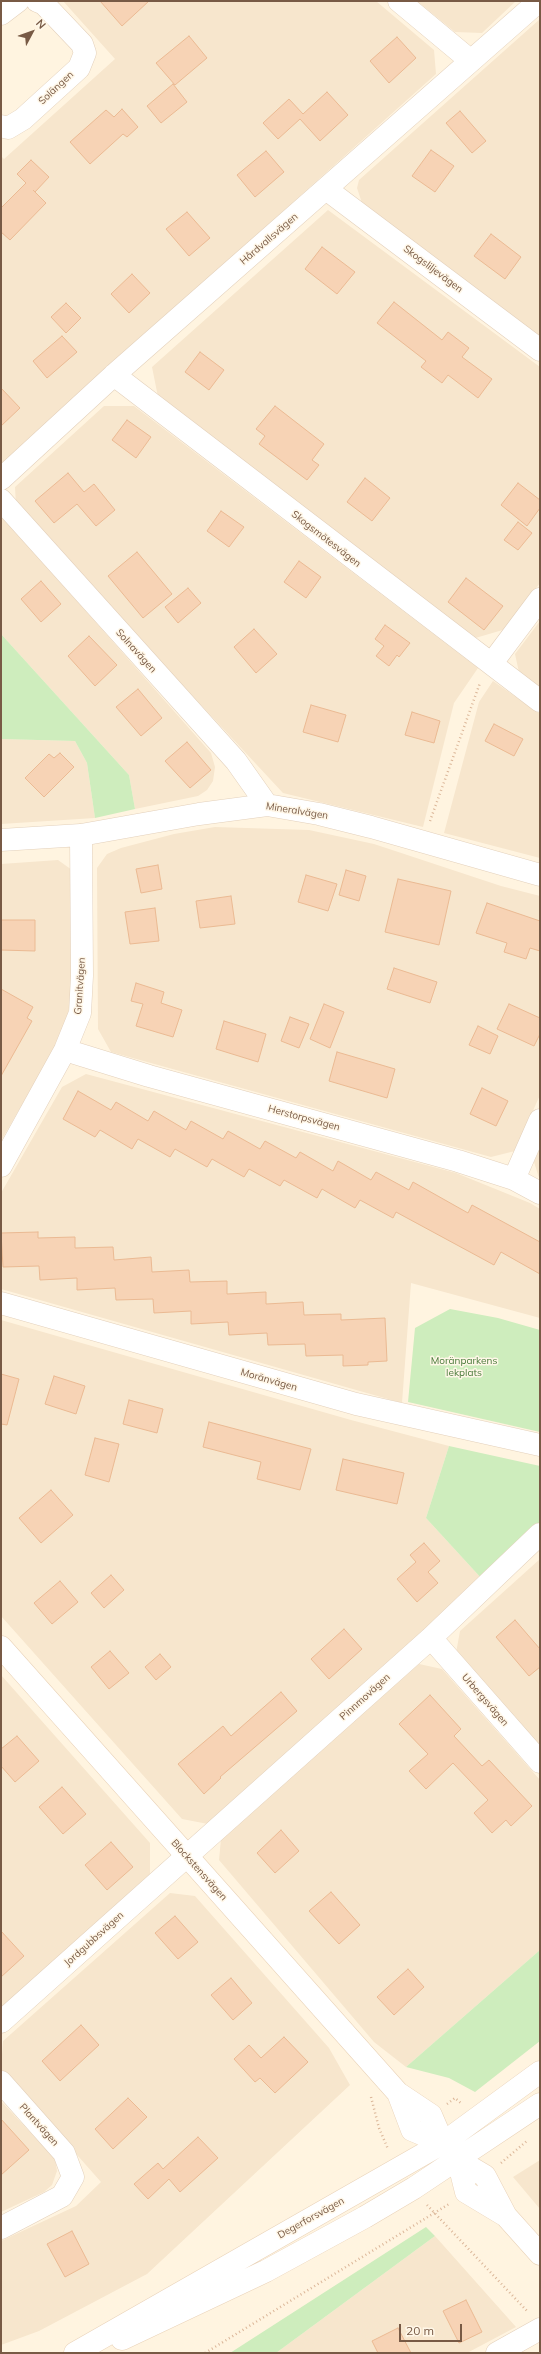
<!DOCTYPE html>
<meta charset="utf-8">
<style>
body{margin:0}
#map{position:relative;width:541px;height:2354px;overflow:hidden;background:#fff4e0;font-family:Mulish,sans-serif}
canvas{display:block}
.frame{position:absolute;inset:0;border:2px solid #785a45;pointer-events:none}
.north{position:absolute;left:12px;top:12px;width:40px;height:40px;-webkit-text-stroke:3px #fff7e8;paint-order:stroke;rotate:49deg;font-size:11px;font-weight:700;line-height:16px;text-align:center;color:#785a45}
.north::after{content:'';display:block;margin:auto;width:14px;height:18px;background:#785a45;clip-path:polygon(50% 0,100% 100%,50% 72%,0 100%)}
.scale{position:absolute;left:399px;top:2324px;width:63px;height:18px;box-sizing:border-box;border:2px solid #785a45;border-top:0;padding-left:5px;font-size:12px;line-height:14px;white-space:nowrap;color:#785a45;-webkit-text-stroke:3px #fff7e8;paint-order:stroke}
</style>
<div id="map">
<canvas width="541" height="2354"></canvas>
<div class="frame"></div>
<div class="north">N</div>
<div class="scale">20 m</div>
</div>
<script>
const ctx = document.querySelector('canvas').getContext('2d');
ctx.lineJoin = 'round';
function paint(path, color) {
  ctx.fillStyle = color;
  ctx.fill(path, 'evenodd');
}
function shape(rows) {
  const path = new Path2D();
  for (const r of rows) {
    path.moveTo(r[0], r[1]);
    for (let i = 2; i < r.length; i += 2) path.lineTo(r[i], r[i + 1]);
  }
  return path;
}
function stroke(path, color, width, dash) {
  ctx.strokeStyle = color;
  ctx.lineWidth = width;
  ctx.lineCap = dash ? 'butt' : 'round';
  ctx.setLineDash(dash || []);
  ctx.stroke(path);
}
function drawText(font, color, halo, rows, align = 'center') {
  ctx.font = font + ' Mulish,sans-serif';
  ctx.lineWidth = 3;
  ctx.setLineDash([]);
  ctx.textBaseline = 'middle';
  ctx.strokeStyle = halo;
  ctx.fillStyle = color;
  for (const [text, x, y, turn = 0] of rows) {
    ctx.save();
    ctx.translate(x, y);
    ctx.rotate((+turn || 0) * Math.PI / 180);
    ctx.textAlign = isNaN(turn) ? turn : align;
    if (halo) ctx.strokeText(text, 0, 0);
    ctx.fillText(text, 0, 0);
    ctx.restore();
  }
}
paint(shape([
 [63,1,376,1,434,50,436,74,3,462,1,462,1,156,4,159,115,59],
 [417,1,516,1,482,33,455,32],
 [540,19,540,340,362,203,357,188,359,180],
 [328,210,540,367,540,583,506,629,472,639,158,397,152,367],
 [104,406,134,406,478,668,454,703,423,827,283,793,16,506,15,487],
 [1,515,211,753,215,767,213,781,207,790,198,796,135,809,129,775,1,634],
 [540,621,540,692,520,677,515,654],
 [493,681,540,714,540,858,444,833,479,702],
 [1,739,75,741,87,763,95,818,1,824],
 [215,827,309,830,374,844,501,886,540,896,540,1095,515,1151,491,1157,111,1052,98,1029,97,868,107,854,121,848,174,834],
 [58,860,72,870,74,980,65,1030,1,1141,1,864],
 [86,1074,456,1173,530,1203,540,1209,540,1318,411,1283,402,1403,1,1289,1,1193,62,1087],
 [540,1148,540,1181,534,1162],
 [1,1320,351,1420,449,1446,426,1518,482,1579,208,1824,182,1819,1,1616],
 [540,1559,540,1746,456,1653,460,1631],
 [419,1664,442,1669,540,1780,540,1950,406,2067,374,2042,219,1860,221,1839],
 [1,1675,150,1843,150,1874,1,2008],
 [170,1893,195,1896,329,2048,350,2085,147,2274,39,2331,1,2345,1,2241,76,2206,101,2182,1,2069,3,2041],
 [1,2101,55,2159,57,2171,52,2185,44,2192,1,2212],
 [540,2160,540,2209,513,2177],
 [435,2236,516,2327,467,2353,276,2353]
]), '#f7e6cd');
paint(shape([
 [1,634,129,775,135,809,95,818,87,763,75,741,1,739],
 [450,1309,498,1318,540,1330,540,1432,408,1402,415,1328],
 [449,1446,540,1466,540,1524,482,1579,426,1518],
 [540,1950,540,2041,475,2092,449,2078,406,2067],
 [426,2227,435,2236,276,2353,230,2353]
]), '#ceedbd');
const building = shape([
 [100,1,149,1,122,26,100,1],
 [189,36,207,58,175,85,156,63,189,36],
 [397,37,416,58,389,83,370,61,397,37],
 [173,84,187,102,161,123,147,106,173,84],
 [327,92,348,115,320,141,300,119,278,139,263,123,289,99,303,114,327,92],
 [122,109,138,127,127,137,123,134,90,164,70,142,106,110,114,117,122,109],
 [460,111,486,141,472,153,446,123,460,111],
 [431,150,454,166,435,192,412,176,431,150],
 [266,151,284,172,255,197,237,175,266,151],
 [31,160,49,177,35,192,33,190,46,203,10,240,1,232,1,208,26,183,17,174,31,160],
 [187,212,210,238,189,256,166,229,187,212],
 [491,234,521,257,505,279,474,256,491,234],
 [322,247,355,272,337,294,305,269,322,247],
 [132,274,150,293,129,313,111,294,132,274],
 [394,302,442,340,448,332,469,348,462,357,492,379,478,398,448,375,442,383,421,367,426,361,377,323,394,302],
 [66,303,81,318,66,333,51,317,66,303],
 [62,336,77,352,47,378,33,361,62,336],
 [200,352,224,370,209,390,185,372,200,352],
 [1,388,20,408,1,426,1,388],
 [275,406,324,444,312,460,319,465,307,480,259,444,265,436,256,429,275,406],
 [127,420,151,437,136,458,112,440,127,420],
 [68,473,84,492,94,484,115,510,96,526,77,504,54,523,35,501,68,473],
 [365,478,390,498,372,521,347,502,365,478],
 [518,483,540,500,540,508,527,526,501,505,518,483],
 [221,511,244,527,229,547,207,531,221,511],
 [518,522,532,533,518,550,504,540,518,522],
 [137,552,172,594,143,618,108,576,137,552],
 [299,561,321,577,306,598,284,582,299,561],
 [466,578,503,606,484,630,448,602,466,578],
 [41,581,61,604,41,622,21,599,41,581],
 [188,588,201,603,178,623,165,607,188,588],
 [385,625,410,643,399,657,397,655,389,666,376,656,384,646,375,639,385,625],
 [254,629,277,654,256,673,234,647,254,629],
 [89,636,117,665,95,686,68,656,89,636],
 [138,689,162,718,141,736,116,707,138,689],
 [311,705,346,715,338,742,303,732,311,705],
 [412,712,440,721,434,743,405,735,412,712],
 [494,724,523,739,514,756,485,741,494,724],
 [187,742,211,770,190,788,165,761,187,742],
 [60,753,74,767,44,797,25,778,49,754,54,758,60,753],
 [158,865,162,889,141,893,136,869,158,865],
 [346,870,366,876,359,901,339,895,346,870],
 [306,875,337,884,328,911,298,902,306,875],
 [398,879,451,891,439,945,385,932,398,879],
 [231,896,235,924,200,928,196,901,231,896],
 [487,903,540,921,540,951,530,948,526,959,504,952,507,943,476,933,487,903],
 [155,908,159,941,130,944,125,912,155,908],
 [1,920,35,920,35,951,1,950,1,920],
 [394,968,437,982,430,1003,387,989,394,968],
 [136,983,164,992,161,1003,182,1010,173,1037,136,1026,143,1004,131,1001,136,983],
 [1,989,33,1007,27,1018,32,1021,1,1076,1,989],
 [324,1004,344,1012,330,1048,310,1039,324,1004],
 [509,1004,540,1018,540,1034,534,1046,497,1029,509,1004],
 [290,1017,309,1024,299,1048,281,1041,290,1017],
 [224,1021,266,1034,258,1062,216,1049,224,1021],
 [478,1026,498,1036,490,1054,469,1045,478,1026],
 [337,1052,395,1069,387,1098,329,1081,337,1052],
 [482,1088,508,1101,496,1126,470,1114,482,1088],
 [78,1091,111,1110,116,1102,148,1121,154,1111,186,1130,191,1121,223,1139,228,1131,260,1149,265,1141,296,1158,300,1152,333,1171,338,1161,371,1180,376,1172,409,1190,413,1182,468,1213,472,1205,540,1242,540,1274,501,1252,494,1265,396,1212,393,1218,360,1200,355,1208,322,1189,317,1198,284,1180,280,1186,249,1169,244,1177,212,1159,207,1167,175,1149,170,1157,138,1139,132,1149,100,1130,95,1137,63,1119,78,1091],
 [38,1232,38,1238,75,1237,75,1248,113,1247,114,1260,151,1257,152,1272,189,1270,190,1282,227,1281,227,1294,266,1292,266,1304,303,1302,304,1315,341,1314,341,1320,385,1318,387,1361,368,1362,368,1365,343,1366,343,1355,306,1356,305,1344,268,1345,267,1333,229,1335,228,1322,191,1324,191,1311,154,1313,153,1299,116,1300,115,1288,77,1290,77,1278,40,1280,39,1266,3,1267,1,1233,38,1232],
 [1,1374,19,1379,7,1425,1,1424,1,1374],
 [54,1376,85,1386,76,1414,45,1404,54,1376],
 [129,1400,163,1409,157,1433,123,1424,129,1400],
 [209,1422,311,1449,300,1490,257,1479,261,1462,203,1447,209,1422],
 [95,1438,119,1444,109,1482,85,1475,95,1438],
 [343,1459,404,1473,397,1504,336,1490,343,1459],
 [51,1490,73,1515,41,1543,19,1518,51,1490],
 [424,1543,440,1561,428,1572,438,1583,417,1602,397,1579,416,1562,410,1555,424,1543],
 [111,1575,124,1590,104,1608,91,1593,111,1575],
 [60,1581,78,1602,52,1624,34,1603,60,1581],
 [515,1620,540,1649,540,1667,529,1676,496,1637,515,1620],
 [344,1629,362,1649,329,1679,311,1659,344,1629],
 [110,1651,129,1673,109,1689,91,1667,110,1651],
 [160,1654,171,1667,156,1680,145,1667,160,1654],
 [281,1692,297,1711,220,1777,221,1778,204,1794,178,1764,223,1726,231,1736,281,1692],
 [430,1695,461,1729,454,1736,482,1766,489,1760,532,1806,511,1826,506,1820,492,1833,474,1813,488,1800,453,1763,426,1789,409,1771,428,1754,399,1724,430,1695],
 [17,1736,39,1761,15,1782,1,1766,1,1749,17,1736],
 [62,1787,86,1814,63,1834,39,1807,62,1787],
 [281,1830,299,1851,275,1873,257,1853,281,1830],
 [111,1842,133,1867,107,1890,85,1865,111,1842],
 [331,1892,360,1925,339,1944,309,1911,331,1892],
 [175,1916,198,1942,178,1959,155,1933,175,1916],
 [1,1931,24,1956,1,1977,1,1931],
 [408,1969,424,1987,394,2015,377,1997,408,1969],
 [231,1978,252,2003,233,2020,211,1995,231,1978],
 [81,2025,99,2045,60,2081,42,2061,81,2025],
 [284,2037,308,2062,275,2093,260,2078,255,2082,234,2059,249,2045,261,2058,284,2037],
 [128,2098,147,2117,113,2149,95,2129,128,2098],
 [1,2119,29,2150,1,2175,1,2119],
 [198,2137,218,2158,180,2192,169,2179,148,2199,134,2184,158,2163,163,2169,198,2137],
 [72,2231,89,2264,65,2277,47,2244,72,2231],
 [466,2300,482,2332,459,2343,443,2311,466,2300],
 [398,2328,411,2353,378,2353,372,2341,398,2328]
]);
paint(building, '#f7d3b5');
stroke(building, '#ebba93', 1);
const street = shape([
 [399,1,471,61],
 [1,14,18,1],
 [1,126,8,128,23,119,79,68,85,53,82,44,44,4,37,1],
 [326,189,540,350],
 [114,375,540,701],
 [1,479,114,375,539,1],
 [1,500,236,761,267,805],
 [492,663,540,599],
 [1,840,81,835,199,814,267,805,319,814,371,827,540,875],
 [65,1050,149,1076,458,1161,514,1179,540,1193],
 [1,1166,65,1050,80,1013,82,976,81,835],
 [514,1179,540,1120],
 [1,1303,356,1404,540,1445],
 [431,1638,540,1762],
 [1,2022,431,1638,540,1534],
 [1,2082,64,2153,73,2177,62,2196,1,2228],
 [497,2353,540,2329]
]);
const secondary = shape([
 [1,1647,398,2093,431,2115,443,2143,458,2160,485,2176,506,2216,540,2254],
 [398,2093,412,2130,443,2143],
 [458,2160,466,2192,506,2216],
 [122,2339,266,2271,365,2217,414,2188,540,2104],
 [75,2353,443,2143,540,2072]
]);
stroke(street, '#e3d0bb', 23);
stroke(secondary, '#e9d2b8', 23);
stroke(shape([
 [430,821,480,683],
 [371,2097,379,2128,388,2149],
 [447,2104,455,2098,462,2104],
 [501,2163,528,2140],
 [427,2205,528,2312],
 [205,2353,449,2204]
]), '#dbb698', 2.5, [1, 3]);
stroke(street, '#fff', 22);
stroke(secondary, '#fff', 22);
drawText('10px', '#785a45', '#fff7e8', [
 ["Solängen",56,88,-43],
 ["Hårdvallsvägen",269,239,-41],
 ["Skogsliljevägen",433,269,37],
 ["Skogsmötesvägen",326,539,38],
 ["Solnavägen",136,651,48],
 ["Mineralvägen",297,811,9],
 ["Granitvägen",80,986,-86],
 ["Herstorpsvägen",304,1118,15],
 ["Moränvägen",269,1380,16],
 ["Pinnmovägen",365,1697,-42],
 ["Urbergsvägen",485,1700,49],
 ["Blockstensvägen",199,1870,48],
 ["Jordgubbsvägen",94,1939,-42],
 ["Plantvägen",39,2125,48],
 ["Degerforsvägen",311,2218,-29]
]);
drawText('10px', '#487939', '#fff7e8', [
 ["Moränparkens",464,1361],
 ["lekplats",464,1373]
]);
</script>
